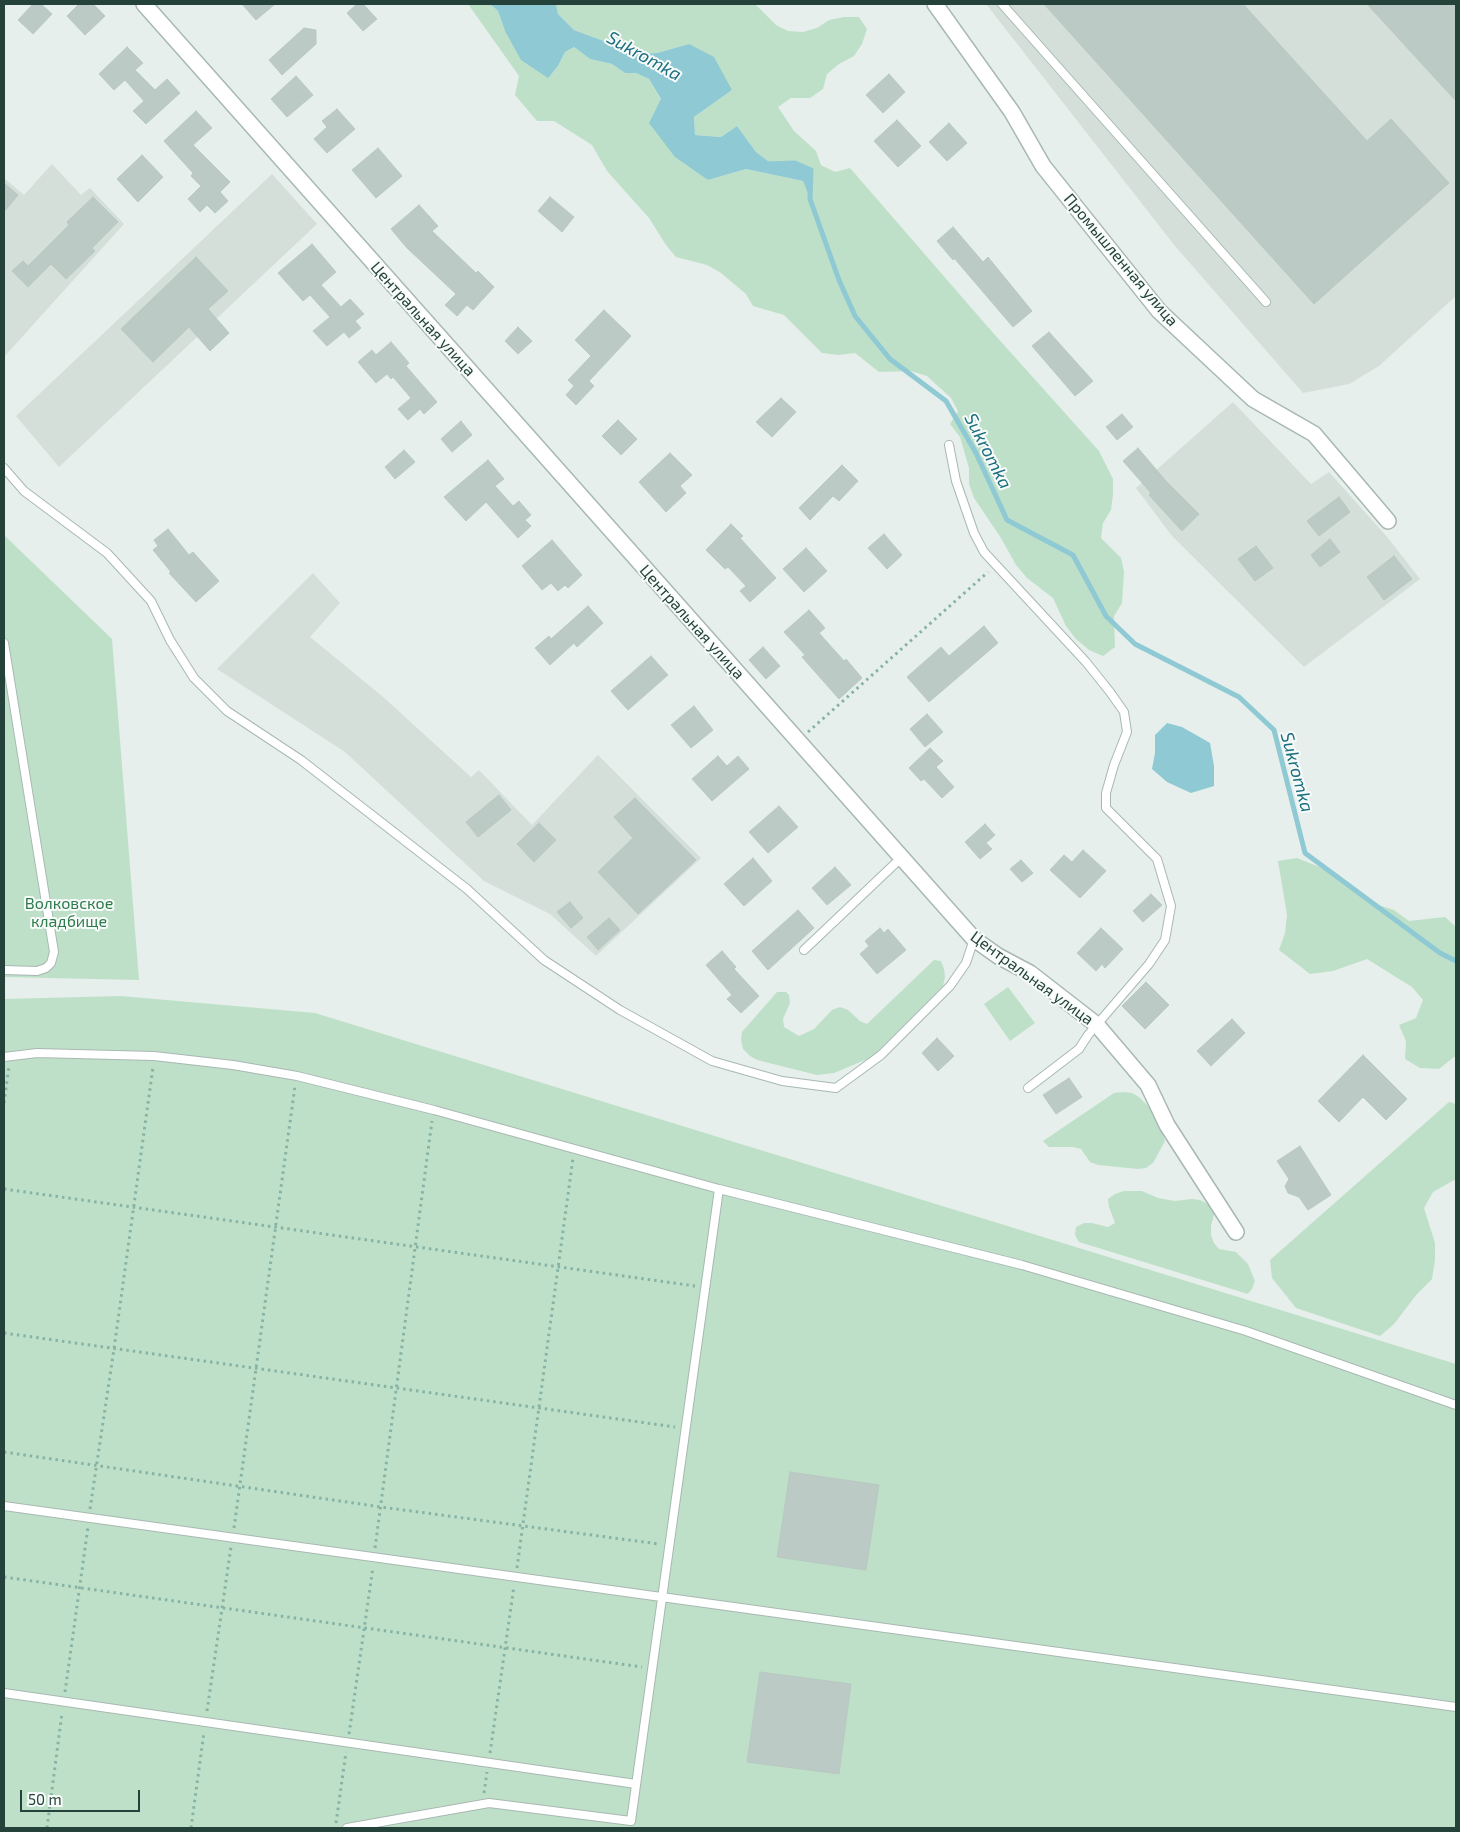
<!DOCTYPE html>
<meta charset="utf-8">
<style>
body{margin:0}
#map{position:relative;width:1460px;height:1832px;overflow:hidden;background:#e6efeb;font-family:"Exo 2",sans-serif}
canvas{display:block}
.frame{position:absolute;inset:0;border:5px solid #24423a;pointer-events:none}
.scale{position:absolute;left:20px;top:1790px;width:120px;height:22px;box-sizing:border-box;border:2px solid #24423a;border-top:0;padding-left:6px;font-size:15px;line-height:18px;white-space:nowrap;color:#24423a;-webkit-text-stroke:4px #f7fbf9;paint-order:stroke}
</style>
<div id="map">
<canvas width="1460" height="1832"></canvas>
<div class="frame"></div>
<div class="scale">50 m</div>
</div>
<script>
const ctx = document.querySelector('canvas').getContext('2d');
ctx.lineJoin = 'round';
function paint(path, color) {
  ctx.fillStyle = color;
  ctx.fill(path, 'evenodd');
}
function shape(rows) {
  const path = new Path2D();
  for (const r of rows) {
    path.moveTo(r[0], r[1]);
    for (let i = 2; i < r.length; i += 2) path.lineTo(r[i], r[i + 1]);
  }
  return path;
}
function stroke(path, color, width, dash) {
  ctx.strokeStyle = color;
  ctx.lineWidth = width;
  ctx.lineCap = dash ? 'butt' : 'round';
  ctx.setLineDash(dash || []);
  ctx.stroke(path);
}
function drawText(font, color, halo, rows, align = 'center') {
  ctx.font = font + ' "Exo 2",sans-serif';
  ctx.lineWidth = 4;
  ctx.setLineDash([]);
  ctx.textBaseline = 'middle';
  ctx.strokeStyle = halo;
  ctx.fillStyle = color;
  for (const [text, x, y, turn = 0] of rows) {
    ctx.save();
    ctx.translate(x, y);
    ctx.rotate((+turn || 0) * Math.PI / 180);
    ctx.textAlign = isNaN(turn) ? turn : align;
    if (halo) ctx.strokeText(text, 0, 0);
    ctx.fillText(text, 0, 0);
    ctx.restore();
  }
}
paint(shape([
 [986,4,1456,4,1456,296,1379,366,1349,384,1303,393,1175,246],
 [52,164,81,195,90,188,124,224,4,357,4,178,24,195],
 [272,174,317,224,59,467,16,416],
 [1233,402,1311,484,1329,472,1388,538,1420,579,1304,667,1172,536,1136,488],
 [313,573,340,603,310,637,382,696,471,777,479,770,532,825,598,755,701,858,596,956,550,914,484,881,345,752,217,669]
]), '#d4dfda');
paint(shape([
 [468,4,490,4,498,11,505,31,548,77,558,66,565,52,574,47,590,59,612,64,625,73,636,73,649,79,708,180,746,169,803,181,810,198,811,170,795,163,772,164,756,152,737,126,721,137,695,135,694,117,732,90,689,44,657,53,640,54,625,49,574,30,558,14,556,4,755,4,776,25,788,31,803,32,817,28,829,20,844,17,859,17,867,29,862,44,854,56,839,64,827,74,823,89,810,98,791,98,778,107,794,131,816,151,821,165,835,172,850,168,987,326,1099,451,1113,479,1113,495,1111,510,1103,523,1101,538,1121,558,1124,572,1122,603,1114,616,1115,647,1103,656,1089,650,1076,639,1066,626,1053,598,1027,578,1016,565,1001,538,974,498,969,484,969,468,960,437,950,424,958,411,951,398,927,376,911,371,879,372,855,353,838,355,822,353,784,315,753,306,746,294,721,273,707,265,676,257,666,245,649,218,607,171,592,145,554,121,537,121,515,95,519,76],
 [4,535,112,639,139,980,4,977],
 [1297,858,1332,872,1375,904,1394,910,1409,921,1445,917,1456,927,1456,1057,1454,1057,1439,1069,1420,1068,1405,1059,1406,1041,1399,1025,1416,1018,1423,1000,1412,987,1367,959,1333,971,1310,974,1279,950,1285,933,1287,915,1278,861],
 [934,960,941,961,944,969,945,977,943,986,872,1057,834,1073,817,1075,757,1060,750,1056,743,1049,741,1040,742,1032,777,992,786,992,789,995,790,1003,783,1019,784,1027,799,1036,814,1029,832,1010,840,1007,848,1010,860,1021,867,1024],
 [1008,987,1035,1023,1010,1041,984,1004],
 [121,996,315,1013,1456,1364,1456,1828,4,1828,4,999],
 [1123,1092,1132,1093,1139,1097,1151,1109,1159,1125,1165,1141,1153,1163,1146,1168,1138,1169,1098,1165,1090,1162,1081,1149,1073,1147,1049,1147,1043,1141,1114,1093],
 [1449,1102,1456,1104,1456,1179,1433,1192,1424,1208,1435,1243,1435,1260,1432,1279,1417,1294,1394,1324,1380,1336,1296,1308,1272,1278,1270,1260],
 [1124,1191,1142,1191,1158,1198,1175,1201,1192,1199,1200,1200,1208,1204,1215,1211,1211,1226,1211,1235,1214,1243,1219,1249,1236,1252,1248,1264,1255,1281,1252,1289,1248,1294,1079,1242,1075,1235,1076,1227,1084,1223,1092,1223,1108,1227,1115,1223,1109,1207,1108,1199,1115,1194]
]), '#bfe0c8');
paint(shape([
 [490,4,556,4,558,14,574,30,625,49,640,54,657,53,689,44,714,57,732,90,694,117,695,135,721,137,737,126,756,152,772,164,795,163,811,170,810,199,803,181,746,169,708,180,675,157,649,123,661,99,649,79,636,73,625,73,612,64,590,59,574,47,565,52,558,66,548,78,521,60,505,31,498,11],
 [1167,723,1182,727,1210,743,1214,766,1214,786,1191,793,1167,782,1152,769,1155,753,1155,735]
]), '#8ec9d4');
stroke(shape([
 [768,164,795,163,811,170,810,199,839,280,855,316,890,359,946,401,976,453,1007,520,1073,555,1106,616,1135,644,1239,697,1274,730,1305,853,1440,953,1456,961]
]), '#8ec9d4', 5);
const building = shape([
 [33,4,41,4,52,14,33,34,18,20,33,4],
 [79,4,93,4,105,16,85,35,67,16,79,4],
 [242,4,275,4,256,20,242,4],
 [357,4,363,4,377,19,363,31,347,13,357,4],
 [1044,4,1243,4,1367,141,1391,119,1449,183,1314,304,1044,4],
 [1367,4,1456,4,1456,101,1367,4],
 [304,28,316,30,316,44,282,75,269,60,304,28],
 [127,47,143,63,135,70,155,90,167,79,180,93,146,124,133,111,144,101,125,80,114,90,99,74,127,47],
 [889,74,905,92,883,113,866,95,889,74],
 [296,76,313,95,287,117,271,99,296,76],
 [337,109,355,129,327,153,314,139,327,127,322,121,337,109],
 [196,111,212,128,193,145,230,182,220,192,228,201,215,213,207,205,200,212,188,199,201,186,191,176,193,173,164,141,196,111],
 [897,120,921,146,898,167,874,141,897,120],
 [949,123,967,143,947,161,929,142,949,123],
 [378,148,402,176,376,198,352,170,378,148],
 [142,155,163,177,138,202,117,179,142,155],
 [4,183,18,195,4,212,4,183],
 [93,197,118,222,92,248,95,251,66,279,51,264,28,287,12,271,23,261,28,266,69,225,67,222,93,197],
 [550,197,574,217,562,232,538,211,550,197],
 [419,205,438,226,432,231,476,273,478,271,494,287,473,310,467,305,457,316,445,305,456,294,407,248,391,229,419,205],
 [953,227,983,262,988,257,1032,311,1013,327,954,258,953,260,937,241,953,227],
 [312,244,336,272,321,285,341,307,350,299,364,314,355,321,361,328,349,338,344,332,327,346,313,331,330,317,310,295,303,301,278,273,312,244],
 [196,257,228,291,208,309,229,333,210,351,189,327,153,362,121,329,196,257],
 [604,310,631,336,589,381,594,386,576,405,566,395,574,386,568,380,591,356,575,340,604,310],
 [518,327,532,341,518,354,505,341,518,327],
 [1049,332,1093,381,1075,396,1032,346,1049,332],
 [391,342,409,363,406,366,437,402,424,414,420,409,408,420,398,409,411,398,393,377,391,379,387,374,376,383,358,362,372,350,376,355,391,342],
 [781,398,796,412,772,437,756,422,781,398],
 [1122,414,1133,427,1117,440,1106,427,1122,414],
 [618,420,637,439,621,455,602,436,618,420],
 [461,421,472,435,452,452,441,439,461,421],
 [1138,448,1165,480,1199,514,1182,531,1149,495,1151,493,1123,461,1138,448],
 [404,450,415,462,395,479,385,467,404,450],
 [670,453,692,475,680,486,686,493,666,512,639,482,670,453],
 [488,460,504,479,495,486,513,506,519,501,531,515,525,520,531,526,518,538,486,502,466,521,444,497,488,460],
 [842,465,858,481,839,501,833,496,810,520,799,508,842,465],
 [1339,497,1350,512,1319,536,1307,521,1339,497],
 [731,524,743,536,740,538,776,578,750,602,740,591,746,586,728,567,725,569,706,550,731,524],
 [168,529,189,555,193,552,219,581,196,602,169,573,171,572,153,550,158,546,154,540,168,529],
 [884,534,902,555,887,569,868,548,884,534],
 [1330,539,1340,552,1320,567,1311,555,1330,539],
 [552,540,582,575,568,588,565,585,558,591,551,583,542,590,522,566,552,540],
 [1256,546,1273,568,1255,581,1238,559,1256,546],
 [806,548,827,571,804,592,783,569,806,548],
 [1394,556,1412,579,1384,600,1367,577,1394,556],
 [588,606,603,623,577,647,574,643,550,665,535,648,549,636,551,639,588,606],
 [809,610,825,628,819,633,844,661,846,659,862,678,839,699,802,657,805,655,784,632,809,610],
 [984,626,998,643,929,702,907,677,941,647,949,656,984,626],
 [763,647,780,666,766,679,749,660,763,647],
 [651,656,668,675,628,710,611,691,651,656],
 [694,706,713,730,691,748,671,725,694,706],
 [927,714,943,732,925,747,910,729,927,714],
 [930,748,943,761,936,767,954,787,942,798,924,779,921,781,909,768,930,748],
 [718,756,727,766,738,756,749,769,712,801,692,779,718,756],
 [499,795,511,810,478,837,466,822,499,795],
 [635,798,696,860,638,914,598,872,633,838,614,817,635,798],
 [779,806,798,827,768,853,749,832,779,806],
 [539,823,556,840,534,862,517,844,539,823],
 [985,824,995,835,986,843,992,849,980,859,965,842,985,824],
 [1083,850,1106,871,1080,898,1050,870,1064,855,1072,862,1083,850],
 [753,858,772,881,744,906,724,884,753,858],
 [1021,860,1033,873,1022,882,1010,869,1021,860],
 [835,867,851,885,827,905,812,888,835,867],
 [1151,894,1162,905,1143,922,1133,911,1151,894],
 [570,902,583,918,571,928,557,912,570,902],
 [798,910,814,928,768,970,752,951,798,910],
 [609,918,620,930,598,950,587,937,609,918],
 [880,928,884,933,888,929,906,950,877,974,860,954,869,946,865,941,880,928],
 [1101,928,1123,949,1105,968,1102,964,1096,971,1077,953,1101,928],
 [722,951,736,967,734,969,759,996,741,1013,727,999,732,995,706,965,722,951],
 [1146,982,1169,1005,1145,1029,1122,1006,1146,982],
 [1232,1019,1245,1033,1211,1066,1197,1051,1232,1019],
 [937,1038,954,1056,938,1071,922,1053,937,1038],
 [1363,1055,1407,1099,1386,1120,1363,1097,1339,1122,1318,1101,1363,1055],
 [1069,1078,1082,1097,1056,1114,1043,1095,1069,1078],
 [1300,1146,1331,1195,1308,1210,1299,1197,1288,1193,1285,1186,1289,1179,1277,1161,1300,1146],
 [790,1472,879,1485,866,1570,777,1557,790,1472],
 [760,1672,851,1684,839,1774,747,1762,760,1672]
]);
paint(building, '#bbcac4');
stroke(building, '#b8c9c2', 1);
const lane = shape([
 [1002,4,1266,302],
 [949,445,956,481,974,533,984,552,1086,662,1110,692,1124,712,1127,732,1114,765,1106,793,1106,808,1157,859,1171,906,1165,940,1149,964,1088,1035,1079,1049,1028,1088],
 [4,468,24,491,107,553,151,601,170,640,194,678,227,711,301,760,467,889,544,960,620,1010,712,1061,782,1081,836,1088,881,1055,950,986,966,963,974,939],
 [4,643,54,952,51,963,46,968,37,971,4,970],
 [804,950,901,858],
 [4,1057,37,1053,154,1056,233,1065,297,1076,434,1110,719,1189,1022,1265,1246,1331,1456,1405],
 [4,1506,1456,1707],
 [4,1693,636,1784],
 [347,1828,489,1803,631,1821,719,1189]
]);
const street = shape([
 [144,4,974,939,998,956,1030,973,1097,1025,1148,1085,1167,1125,1236,1232],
 [935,4,1012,112,1043,166,1159,311,1253,399,1314,434,1388,521]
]);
stroke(lane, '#a8b8b2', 10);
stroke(street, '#a8b8b2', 18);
stroke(shape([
 [808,732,988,572],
 [4,1103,9,1066],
 [4,1189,695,1286],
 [4,1333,675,1427],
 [4,1452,381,1507,659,1544],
 [90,1509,114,1349,153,1067],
 [234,1528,295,1086],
 [375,1548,432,1121],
 [517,1568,573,1158],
 [4,1577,642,1667],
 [65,1692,88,1527],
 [207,1711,231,1547],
 [349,1734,373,1567],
 [490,1753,514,1586],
 [484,1793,487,1772],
 [336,1823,346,1752],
 [47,1828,62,1713],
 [191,1828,204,1732]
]), '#86b3a5', 3, [2.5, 4]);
stroke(lane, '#fff', 8);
stroke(street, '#fff', 15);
drawText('16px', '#24423a', '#f7fbf9', [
 ["Промышленная улица",1121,260,50],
 ["Центральная улица",423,319,48],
 ["Центральная улица",692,622,48],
 ["Центральная улица",1032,978,36]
]);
drawText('16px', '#2d7a4b', '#f7fbf9', [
 ["Волковское",69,904],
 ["кладбище",69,922]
]);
drawText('italic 18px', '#1c6f80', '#f7fbf9', [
 ["Sukromka",644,56,29],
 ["Sukromka",988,451,63],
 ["Sukromka",1297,772,75]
]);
</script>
